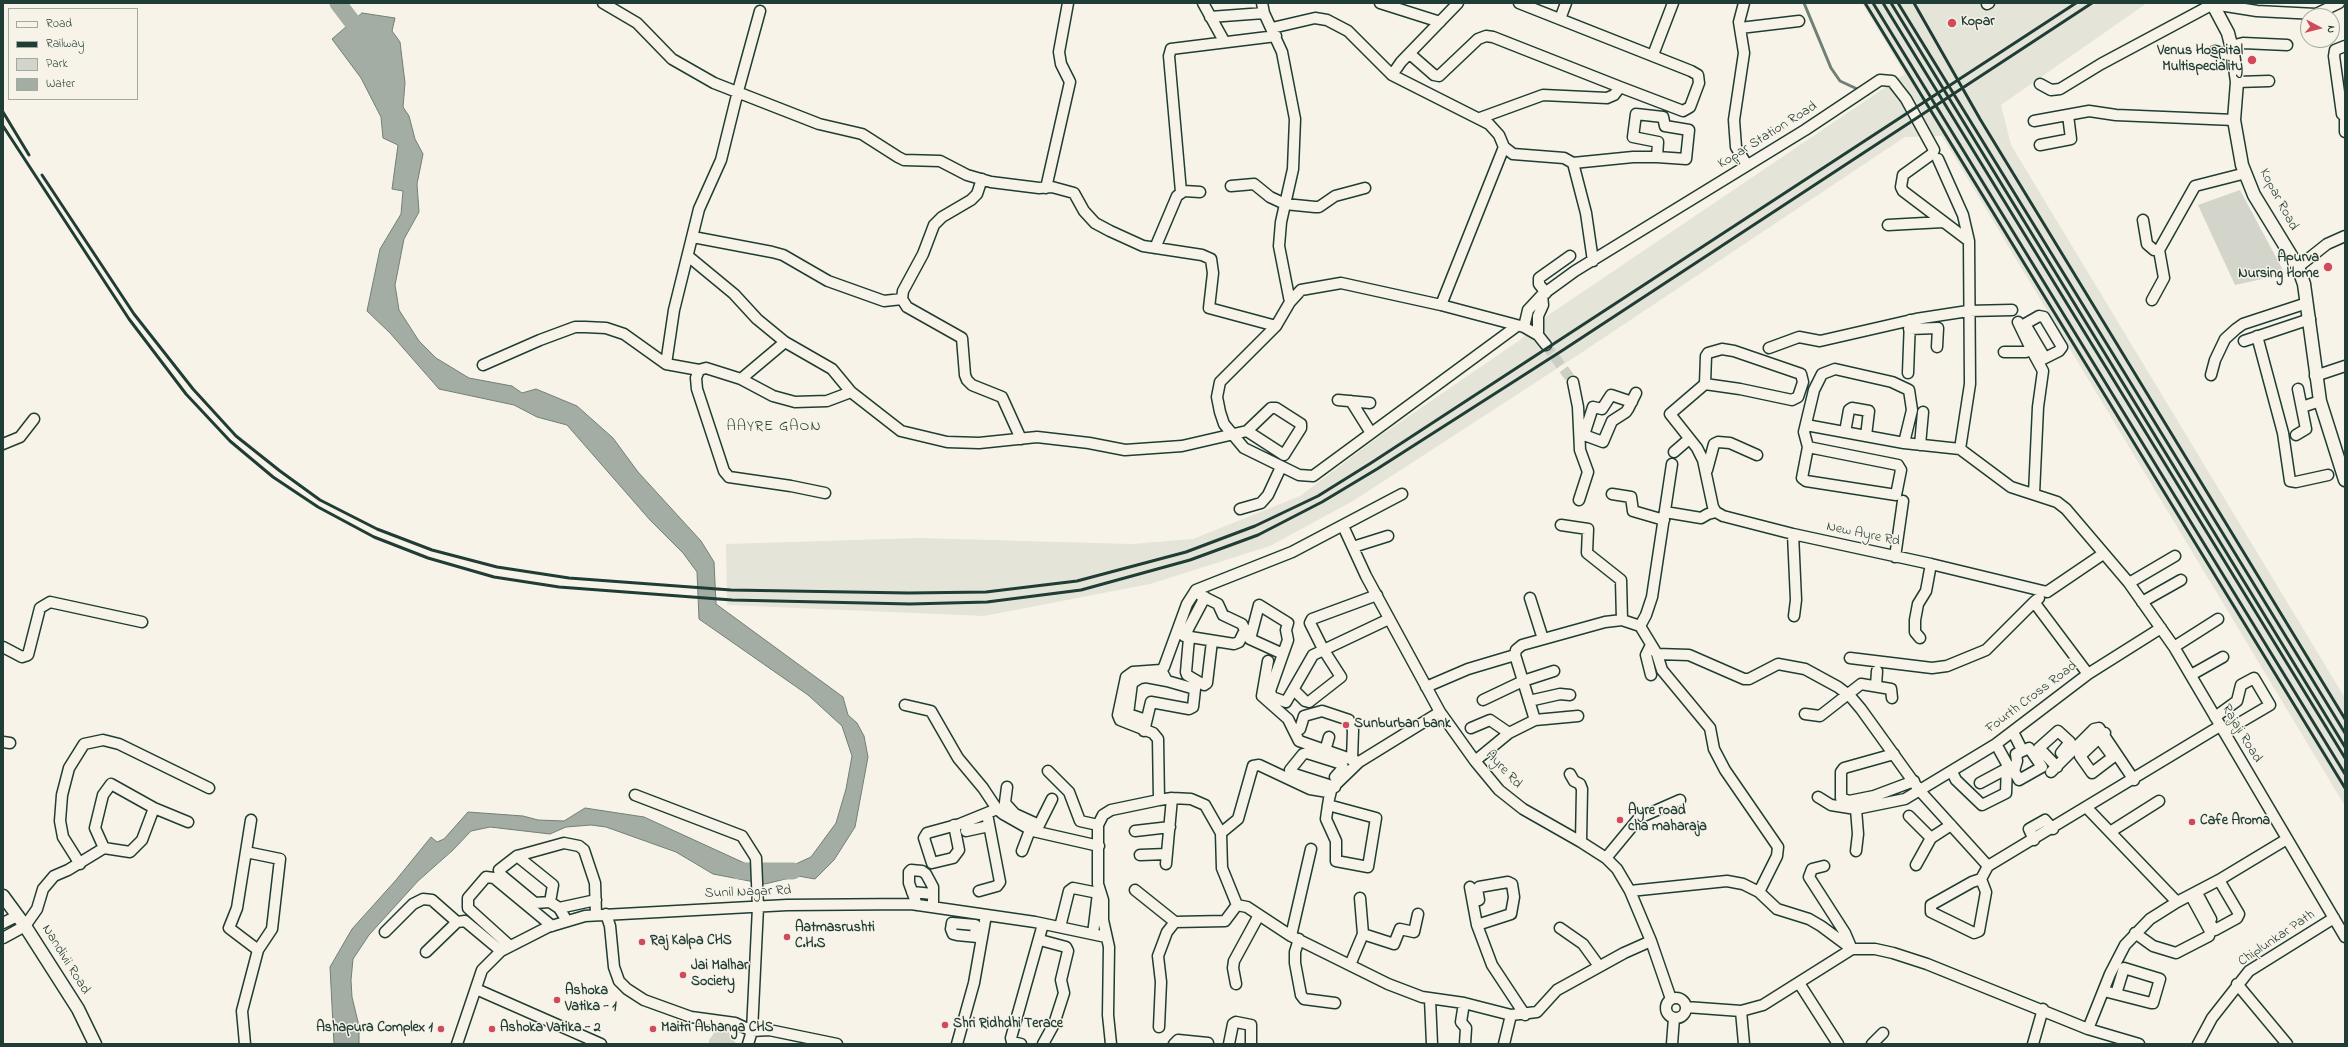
<!DOCTYPE html>
<style>
body{margin:0}
#map{position:relative;width:2348px;height:1047px;overflow:hidden;background:#f7f3e8;font-family:"Indie Flower",sans-serif}
canvas{display:block}
.frame{position:absolute;inset:0;border:4px solid #1f3d34;pointer-events:none}
.legend{position:absolute;left:8px;top:8px;width:130px;height:92px;box-sizing:border-box;background:#f7f3e8;border:1px solid #a1aaa0;margin:0;padding:5px 7px;list-style:none;font-size:12px;color:#1f3d34}
.legend li{display:flex;align-items:center;gap:8px;height:20px}
.legend b{width:20px;border:1px solid #a1aaa0}
.north{position:absolute;left:2300px;top:8px;width:40px;height:40px;box-sizing:border-box;background:#f7f3e8;border:1px solid #a1aaa0;border-radius:50%;rotate:97deg;font-size:11px;font-weight:700;line-height:16px;text-align:center;color:#1f3d34}
.north::after{content:'';display:block;margin:auto;width:14px;height:18px;background:#d1495b;clip-path:polygon(50% 0,100% 100%,50% 72%,0 100%)}
</style>
<div id="map">
<canvas width="2348" height="1047"></canvas>
<div class="frame"></div>
<ul class="legend">
<li><b style="height:5px;background:#f7f3e8"></b>Road</li>
<li><b style="height:5px;background:#1f3d34"></b>Railway</li>
<li><b style="height:11px;background:#d3d5ca"></b>Park</li>
<li><b style="height:11px;background:#a4ada3"></b>Water</li>
</ul>
<div class="north">N</div>
</div>
<script>
const ctx = document.querySelector('canvas').getContext('2d');
ctx.lineJoin = 'round';
function paint(path, color) {
  ctx.fillStyle = color;
  ctx.fill(path, 'evenodd');
}
function shape(rows) {
  const path = new Path2D();
  for (const r of rows) {
    if (r.length === 3) {
      path.moveTo(r[0] + r[2], r[1]);
      path.arc(r[0], r[1], r[2], 0, 2 * Math.PI);
      continue;
    }
    path.moveTo(r[0], r[1]);
    for (let i = 2; i < r.length; i += 2) path.lineTo(r[i], r[i + 1]);
  }
  return path;
}
function stroke(path, color, width, dash) {
  ctx.strokeStyle = color;
  ctx.lineWidth = width;
  ctx.lineCap = dash ? 'butt' : 'round';
  ctx.setLineDash(dash || []);
  ctx.stroke(path);
}
function drawText(font, color, halo, rows, align = 'center') {
  ctx.font = font + ' "Indie Flower",sans-serif';
  ctx.lineWidth = 3;
  ctx.setLineDash([]);
  ctx.textBaseline = 'middle';
  ctx.strokeStyle = halo;
  ctx.fillStyle = color;
  for (const [text, x, y, turn = 0] of rows) {
    ctx.save();
    ctx.translate(x, y);
    ctx.rotate((+turn || 0) * Math.PI / 180);
    ctx.textAlign = isNaN(turn) ? turn : align;
    if (halo) ctx.strokeText(text, 0, 0);
    ctx.fillText(text, 0, 0);
    ctx.restore();
  }
}
paint(shape([
 [1862,3,2147,3,2001,105,2011,145,2345,698,2345,806,1942,136,1905,137,1578,355,1353,501,1270,546,1150,584,984,616,727,605,726,544,919,538,1132,544,1193,539,1300,496,1377,438,1520,340,1547,316,1905,74]
]), '#e5e4d9');
paint(shape([
 [2240,190,2285,274,2235,285,2198,205],
 [717,1029,728,1031,736,1044,709,1044,709,1040]
]), '#d3d5ca');
const water = shape([
 [362,13,395,18,392,31,400,42,405,83,403,107,409,116,415,139,423,154,417,184,419,212,404,239,395,285,399,310,419,341,436,358,469,378,512,386,522,393,536,389,577,406,613,438,638,472,701,541,714,562,716,604,843,697,848,715,857,723,864,736,868,757,855,827,834,860,815,879,798,876,765,884,713,874,676,852,606,827,591,825,566,827,550,834,490,827,471,831,453,850,418,881,369,935,353,959,351,980,352,997,359,1026,359,1044,334,1044,330,967,352,929,396,880,431,837,437,842,444,839,468,812,523,816,538,820,564,821,585,808,644,817,764,872,787,868,811,857,836,823,846,789,852,756,842,726,808,695,699,619,697,572,683,553,650,520,567,425,537,417,514,405,439,389,390,333,367,311,380,249,401,214,403,191,392,189,398,145,383,138,381,117,361,78,332,39,362,13]
]);
paint(water, '#a4ada3');
stroke(water, '#6f8077', 1);
stroke(shape([
 [1804,3,1831,68,1840,81,1868,94]
]), '#6f8077', 3);
stroke(shape([
 [338,3,366,40],
 [739,871,793,871]
]), '#a4ada3', 17);
stroke(shape([
 [1546,345,1573,382]
]), '#cccfc4', 10, [10, 5]);
const minor = shape([
 [603,3,637,23,672,59,714,83,819,124,862,134,898,157,904,160,940,161,967,175,991,182,1039,188,1052,187,1074,193,1084,211,1095,223,1110,231,1143,246,1202,255,1211,259,1213,273,1209,308,1276,326],
 [1203,3,1224,41],
 [1262,3,1264,13,1282,52,1295,119,1293,169,1281,222,1279,246,1290,302],
 [1380,3,1440,22],
 [1744,3,1739,22,1744,53,1734,120,1736,147,1747,165],
 [1987,4,1989,3],
 [1210,17,1264,13],
 [1560,19,1566,3],
 [1272,28,1315,18,1327,20,1348,31,1392,75,1489,124,1499,135,1504,147,1513,154,1564,158,1573,163,1586,213,1593,261],
 [1740,28,1799,21],
 [2231,46,2243,43,2287,45],
 [2345,46,2335,50,2334,56,2342,114,2345,117],
 [2215,51,2225,54,2233,53],
 [1410,54,1434,75,1439,76,1478,39,1486,36,1493,37,1620,87],
 [1653,55,1673,3],
 [1392,75,1401,62,1458,3],
 [2237,82,2269,81],
 [2040,84,2051,90,2060,89,2101,64,2213,4,2257,11,2316,14,2339,3],
 [1636,114,1663,117,1665,126,1689,130,1686,159,1657,157,1658,142,1633,137,1636,114],
 [1480,118,1543,95,1607,98,1614,95,1620,87,1683,111,1690,107,1699,83,1698,75,1691,71,1519,3],
 [2034,121,2089,111,2116,115,2234,120],
 [2345,121,2345,132],
 [2040,145,2071,139,2068,115],
 [1938,159,1963,215,1969,241,1970,384,1960,449],
 [1573,163,1633,157,1657,157],
 [982,179,977,194,971,200,942,217,934,225,923,254,903,291,902,299,907,307,962,338,965,375,967,380,972,385,1002,397,1021,439],
 [1231,186,1254,184,1270,197,1285,204,1315,207,1319,207,1335,196,1365,188],
 [1046,188,1070,82,1061,64,1059,52,1068,3],
 [1181,192,1169,56,1171,49,1276,36],
 [2143,220,2147,244,2154,250,2159,250,2195,186,2246,173],
 [1888,225,1943,222],
 [693,237,772,252,783,255,828,281,884,301,902,299],
 [1155,248,1177,196,1184,191,1200,192],
 [688,256,734,294,757,319,785,342,832,369,851,392,901,431,947,442,979,443,1037,437,1089,443,1125,450,1182,446,1247,431,1271,408,1276,408,1301,424,1301,428,1284,455,1247,431],
 [2298,267,2327,244,2345,236],
 [1546,293,1539,284,1539,278,1570,256],
 [2152,300,2164,278,2159,250],
 [1441,305,1504,147],
 [1517,326,1313,476,1299,475,1244,448,1224,424,1220,412,1217,397,1220,382,1276,326,1290,302,1301,290,1341,283,1441,305,1524,327,1538,335,1546,345],
 [1524,327,1528,310,1542,295,1575,271,1805,130,1880,80,1892,81,1906,99,1934,150,1932,154,1903,175,1901,187,1903,191,1969,241],
 [1909,329,1938,328,1937,347],
 [1538,335,1538,316,1543,305,1542,295],
 [2257,336,2283,433,2290,481,2296,482,2328,475],
 [2244,341,2310,319],
 [785,342,741,379,773,396,795,402,827,401,851,392],
 [1769,348,1799,337,1820,341,1916,319,1968,311,2012,310],
 [1722,349,1734,351,1801,374,1803,382,1798,397,1792,400,1740,389,1705,384,1706,356,1708,353,1722,349],
 [2031,349,2043,371,2038,407,2034,494],
 [2004,352,2026,352,2031,349,2018,322],
 [2039,361,2059,351,2062,347,2044,317,2039,316,2025,324,2045,358],
 [666,364,674,310,699,209,721,160,738,91,760,11],
 [483,365,540,340,575,327,585,327,606,328,624,334,666,364,699,370],
 [1908,373,1910,320],
 [2211,375,2215,360,2225,339,2236,329,2243,324,2307,303],
 [2315,376,2345,366],
 [741,379,706,368,699,370,696,378,697,389,724,471,729,477,791,486,825,493],
 [1573,382,1578,407,1580,450,1588,472,1579,500],
 [1705,384,1670,414,1697,448,1703,460,1713,507,1716,512,1723,516,1793,534,1931,564,2047,592,2103,554],
 [1338,400,1370,403],
 [1351,401,1371,433],
 [1632,402,1611,395,1602,409,1593,407,1584,435,1603,442,1612,421,1626,412,1628,409,1636,393],
 [2302,407,2320,401],
 [1806,425,1904,443,1960,449,2011,487,2057,502,2066,509,2129,583,2174,647,2345,937],
 [1845,432,1849,410,1852,408,1869,411,1866,436],
 [2296,435,2306,429,2298,389],
 [3,444,20,437,34,419],
 [1920,445,1923,412],
 [1808,447,1802,478,1806,481,1896,495,1901,470,1898,465,1808,447,1804,432,1814,390,1822,374,1835,369,1892,382,1909,390,1912,410,1904,443],
 [1674,452,1689,439],
 [1707,470,1714,444,1718,442,1730,443,1757,455],
 [1612,494,1631,497,1633,511,1664,520],
 [1240,509,1261,503,1268,495,1281,467],
 [1671,513,1701,518,1708,514,1716,512],
 [1561,525,1588,529,1587,553,1621,580,1622,620],
 [1343,526,1366,576,1440,712,1475,761,1499,790,1523,809,1581,842,1606,858,1617,869,1630,891,1651,941,1671,999],
 [1793,534,1796,600,1794,616],
 [1353,547,1388,536],
 [1895,557,1903,501],
 [2129,583,2175,556],
 [1205,597,1187,631,1189,638,1186,672,1187,675,1204,685,1207,683,1212,641],
 [1530,598,1543,639],
 [2039,598,2034,602,2088,674],
 [2142,602,2181,580],
 [1640,626,1646,615,1652,597,1672,464],
 [1184,636,1234,644,1239,642,1245,630,1242,624,1223,615,1218,604,1200,595],
 [1920,638,1915,632,1915,620,1918,604,1926,591,1931,564],
 [1651,645,1646,655,1651,675],
 [3,647,22,657,28,655,40,608,50,602,142,622],
 [2174,647,2218,619],
 [1283,654,1288,640,1286,630,1288,623,1259,605,1250,639,1283,654,1270,691,1272,697,1286,702,1313,655,1389,619],
 [1657,654,1689,655,1744,679,1749,679,1778,664,1805,669,1838,687,1850,696,1861,709,1920,791,1988,866,2220,726],
 [1850,658,1932,668,1947,666,1986,650,2034,602],
 [1268,661,1262,696,1288,719,1299,741,1359,762],
 [2191,675,2223,657],
 [1876,686,1877,671],
 [1426,687,1468,669,1515,655],
 [1294,690,1305,701,1309,702,1341,677,1323,649,1310,623,1312,619,1377,595],
 [1483,700,1523,681,1554,671],
 [1529,701,1560,694,1570,695],
 [905,705,931,711,958,758,983,788,997,809,1003,814,1033,831,1099,846],
 [1805,714,1820,716,1861,684,1891,689,1892,698],
 [2215,717,2237,701,2241,685,2254,678,2270,705,2224,732],
 [1146,720,1128,714,1132,683,1140,678,1146,677,1167,681],
 [1535,720,1578,716],
 [1471,728,1490,720,1509,733],
 [1300,729,1304,716,1322,711,1349,720,1353,730,1352,760],
 [1144,731,1151,702,1189,709,1193,707,1195,689,1167,681,1161,670],
 [2013,732,2022,750],
 [2099,738,2113,757,2092,773,2080,756,2099,738,2102,736,2105,733],
 [3,742,10,743],
 [2029,748,2042,767,2019,780,2014,771,2017,761,2016,754,2029,748],
 [1325,751,1329,737],
 [1894,754,1844,768,1841,772,1841,798,1849,801,1874,796,1914,781],
 [1475,761,1509,733,1535,720,1515,655,1516,650,1522,645,1605,622,1622,620,1640,626,1657,654,1662,670,1710,728,1714,749,1725,770,1778,847,1777,856,1759,892],
 [2057,767,2039,748,2058,731,2070,742,2061,753],
 [1048,771,1069,792,1080,821,1098,825],
 [1952,772,1956,780,1982,805,2006,793,2007,764,1996,744],
 [2051,772,2094,729,2099,728,2134,780],
 [1570,774,1574,781,1580,784,1582,789,1581,842],
 [1980,783,2008,768],
 [1335,787,1291,773,1290,770,1303,754,1307,753,1342,764,1343,768,1335,777],
 [635,795,742,836,756,858,758,907,752,1031,769,1030,837,1044],
 [1818,797,1831,805,1856,809,1905,799,1996,744,2088,674,2161,628],
 [1159,800,1172,798,1191,799,1205,805,1221,833,1222,868,1237,905],
 [1006,804,1015,814,1039,825],
 [1328,805,1376,818,1368,867,1336,861,1336,841,1326,819,1328,805,1329,799,1331,791],
 [2087,808,2177,902,2219,880,2287,839],
 [1004,810,1007,787],
 [1909,816,1931,838],
 [251,820,237,908,229,928,258,950],
 [954,825,959,850,953,858,932,863,924,838,927,833,960,824,997,809],
 [966,831,989,826],
 [1036,831,1052,799],
 [1135,831,1170,827],
 [2110,832,2159,801],
 [1221,833,1238,819,1253,766,1259,765,1310,789,1328,792,1359,762,1440,712],
 [2034,840,2029,829,2045,820,2053,829],
 [104,848,95,828,103,795,111,784,154,808],
 [1022,851,1030,830],
 [1856,851,1858,834,1856,809],
 [1140,855,1167,854],
 [517,856,564,843,579,846,584,850,595,883,596,915],
 [1606,858,1639,818,1680,800],
 [80,864,63,837,60,821,62,795,69,768,84,744,103,740,119,744,209,788],
 [1166,864,1172,798],
 [1916,865,1931,838,1951,825],
 [1824,866,1812,869,1809,877,1845,933,1851,947],
 [1981,879,1972,882,1931,905,1931,912,1974,933,1979,931,1986,892,1981,879,1988,866],
 [1470,887,1477,925,1492,965,1525,1015],
 [1135,890,1175,922],
 [979,891,997,886,1000,882,987,814],
 [1630,891,1727,881,1743,884,1759,892,1777,909,1809,919,1821,926,1852,949],
 [912,892,933,894],
 [2197,893,2211,919,2209,922,2215,930,2237,918,2239,914,2219,880],
 [550,902,553,885,517,856,499,870,500,874,535,903,550,902,559,908,567,921],
 [917,905,909,883,909,872,911,870,922,871,926,874,933,887,933,907],
 [1237,905,1247,907,1291,936,1388,984,1422,997,1464,1003,1511,1015,1537,1012,1557,990,1624,953,1651,941],
 [559,908,596,900],
 [606,914,610,926,614,967,619,981,627,989,644,1000,691,1017,735,1023,752,1031,748,1044],
 [3,923,17,916],
 [1477,925,1511,914,1514,897,1512,884,1508,882,1479,887,1477,889,1479,900],
 [1060,927,1069,891,1073,888,1098,893,1093,934],
 [1560,928,1583,944,1599,966],
 [385,932,413,904,423,899,432,900,457,922,465,921,501,951],
 [2135,933,2153,946,2176,953,2209,936,2210,931,2191,896],
 [1363,934,1394,944,1400,929,1414,932,1418,914],
 [1291,936,1311,849],
 [976,937,975,925,952,923,951,929,953,934,957,935,978,937,982,938],
 [3,938,25,926,37,909,43,889,54,876,68,870,104,848,130,852,142,840,154,808,188,822],
 [1299,939,1295,952,1295,963,1301,995,1304,999,1335,1003],
 [1040,940,1066,947,1068,951,1061,980,1064,993,1054,1024,1043,1044],
 [510,946,468,908,468,898,486,877,494,878,552,926],
 [426,952,457,922],
 [1350,965,1363,934,1360,898],
 [1799,983,1838,1044],
 [1236,984,1233,968,1234,961,1259,915],
 [2237,984,2287,1044],
 [476,989,601,1044],
 [2104,991,2151,1003,2153,1003,2160,979,2124,968,2116,994],
 [1676,1008,10],
 [1430,999,1432,1044],
 [1464,1003,1461,1022,1466,1028,1465,1044],
 [1686,1007,1741,1011,1763,1005,1852,949,1875,949,1893,953,1927,964,2088,1029,2139,1044],
 [1741,1011,1744,1044],
 [1159,1027,1161,982,1158,956,1167,932,1175,922,1225,921,1237,905],
 [2088,1029,2110,974,2125,945,2150,919,2177,902],
 [245,1044,242,1011,258,950,272,929,280,859,246,852],
 [457,1044,482,970,501,951,548,927,585,916,787,905,911,904,1035,922,1106,937],
 [957,1044,974,983,986,915],
 [1021,1044,1012,1042,1011,1038,1043,924],
 [1111,1044,1108,1015,1109,947,1103,920,1103,900,1098,884,1098,825,1103,815,1111,810,1159,800,1158,739,1153,733,1120,720,1118,715,1126,677,1133,672,1161,670,1164,667,1187,604,1196,590,1292,552,1402,494],
 [1174,1044,1178,1040,1208,1043],
 [1229,1044,1233,1024,1236,1022,1251,1025,1251,1044],
 [1504,1044,1511,1015],
 [1672,1044,1674,1018],
 [1872,1044,1883,1033],
 [2033,1044,2043,1009],
 [2198,1044,2212,1018,2249,971,2334,918]
]);
const tertiary = shape([
 [2212,3,2228,33,2233,53,2237,82,2234,120,2242,165,2254,195,2298,267,2304,284,2320,401,2345,480],
 [3,896,25,926,78,1009,95,1044]
]);
stroke(minor, '#1f3d34', 13);
stroke(tertiary, '#1f3d34', 15);
stroke(minor, '#f7f3e8', 10);
stroke(tertiary, '#f7f3e8', 12);
stroke(shape([
 [1865,3,2345,788],
 [1873,3,2345,774],
 [1883,3,2345,758],
 [1891,3,2345,747],
 [1898,3,2345,733],
 [1914,3,1980,119,2345,719],
 [3,112,29,155],
 [3,126,129,319,186,394,230,441,273,477,318,507,374,537,428,558,494,577,559,587,732,600,910,604,987,602,1081,590,1190,560,1258,535,1322,502,1377,469,1560,352,2092,3],
 [42,175,134,314,193,389,236,436,280,471,320,500,377,529,432,550,497,567,569,578,731,590,909,593,986,592,1077,581,1186,552,1255,526,1318,496,1371,463,2076,3]
]), '#1f3d34', 3);
for (const [x, y, r, color] of [
 [1952,23,5,"#d1495b"],
 [2252,60,5,"#d1495b"],
 [2328,267,5,"#d1495b"],
 [1346,725,4,"#d1495b"],
 [1620,820,4,"#d1495b"],
 [2192,822,4,"#d1495b"],
 [787,937,4,"#d1495b"],
 [642,942,4,"#d1495b"],
 [683,975,4,"#d1495b"],
 [557,1000,4,"#d1495b"],
 [945,1025,4,"#d1495b"],
 [441,1029,4,"#d1495b"],
 [492,1029,4,"#d1495b"],
 [653,1029,4,"#d1495b"]
]) {
  const dot = new Path2D();
  dot.arc(x, y, r, 0, 2 * Math.PI);
  ctx.fillStyle = color;
  ctx.fill(dot);
  stroke(dot, '#f7f3e8', 1.5);
}
drawText('bold 14px', '#1f3d34', '#f7f3e8', [
 ["Kopar",1961,23],
 ["Venus Hospital",2243,52,"right"],
 ["Multispeciality",2243,68,"right"],
 ["Apurva",2319,259,"right"],
 ["Nursing Home",2319,275,"right"],
 ["Sunburban bank",1354,725],
 ["Ayre road",1628,812],
 ["cha maharaja",1628,828],
 ["Cafe Aroma",2200,822],
 ["Aatmasrushti",795,929],
 ["C.H.S",795,945],
 ["Raj Kalpa CHS",650,942],
 ["Jai Malhar",691,967],
 ["Society",691,983],
 ["Ashoka",565,992],
 ["Vatika - 1",565,1008],
 ["Shri Ridhdhi Terace",953,1025],
 ["Ashapura Complex 1",433,1029,"right"],
 ["Ashoka Vatika - 2",500,1029],
 ["Maitri Abhanga CHS",661,1029]
], 'left');
drawText('14px', '#1f3d34', '#f7f3e8', [
 ["Kopar Station Road",1768,136,-32],
 ["Kopar Road",2278,200,62],
 ["New Ayre Rd",1863,535,12],
 ["Fourth Cross Road",2032,698,-37],
 ["Rajaji Road",2241,734,59],
 ["Ayre Rd",1503,770,47],
 ["Sunil Nagar Rd",748,893,-2],
 ["Chiplunkar Path",2277,939,-34],
 ["Nandivii Road",65,960,58]
]);
ctx.letterSpacing = '1px';
drawText('15px', '#1f3d34', '#f7f3e8', [
 ["AAYRE GAON",774,428]
]);
ctx.letterSpacing = '0px';
</script>
